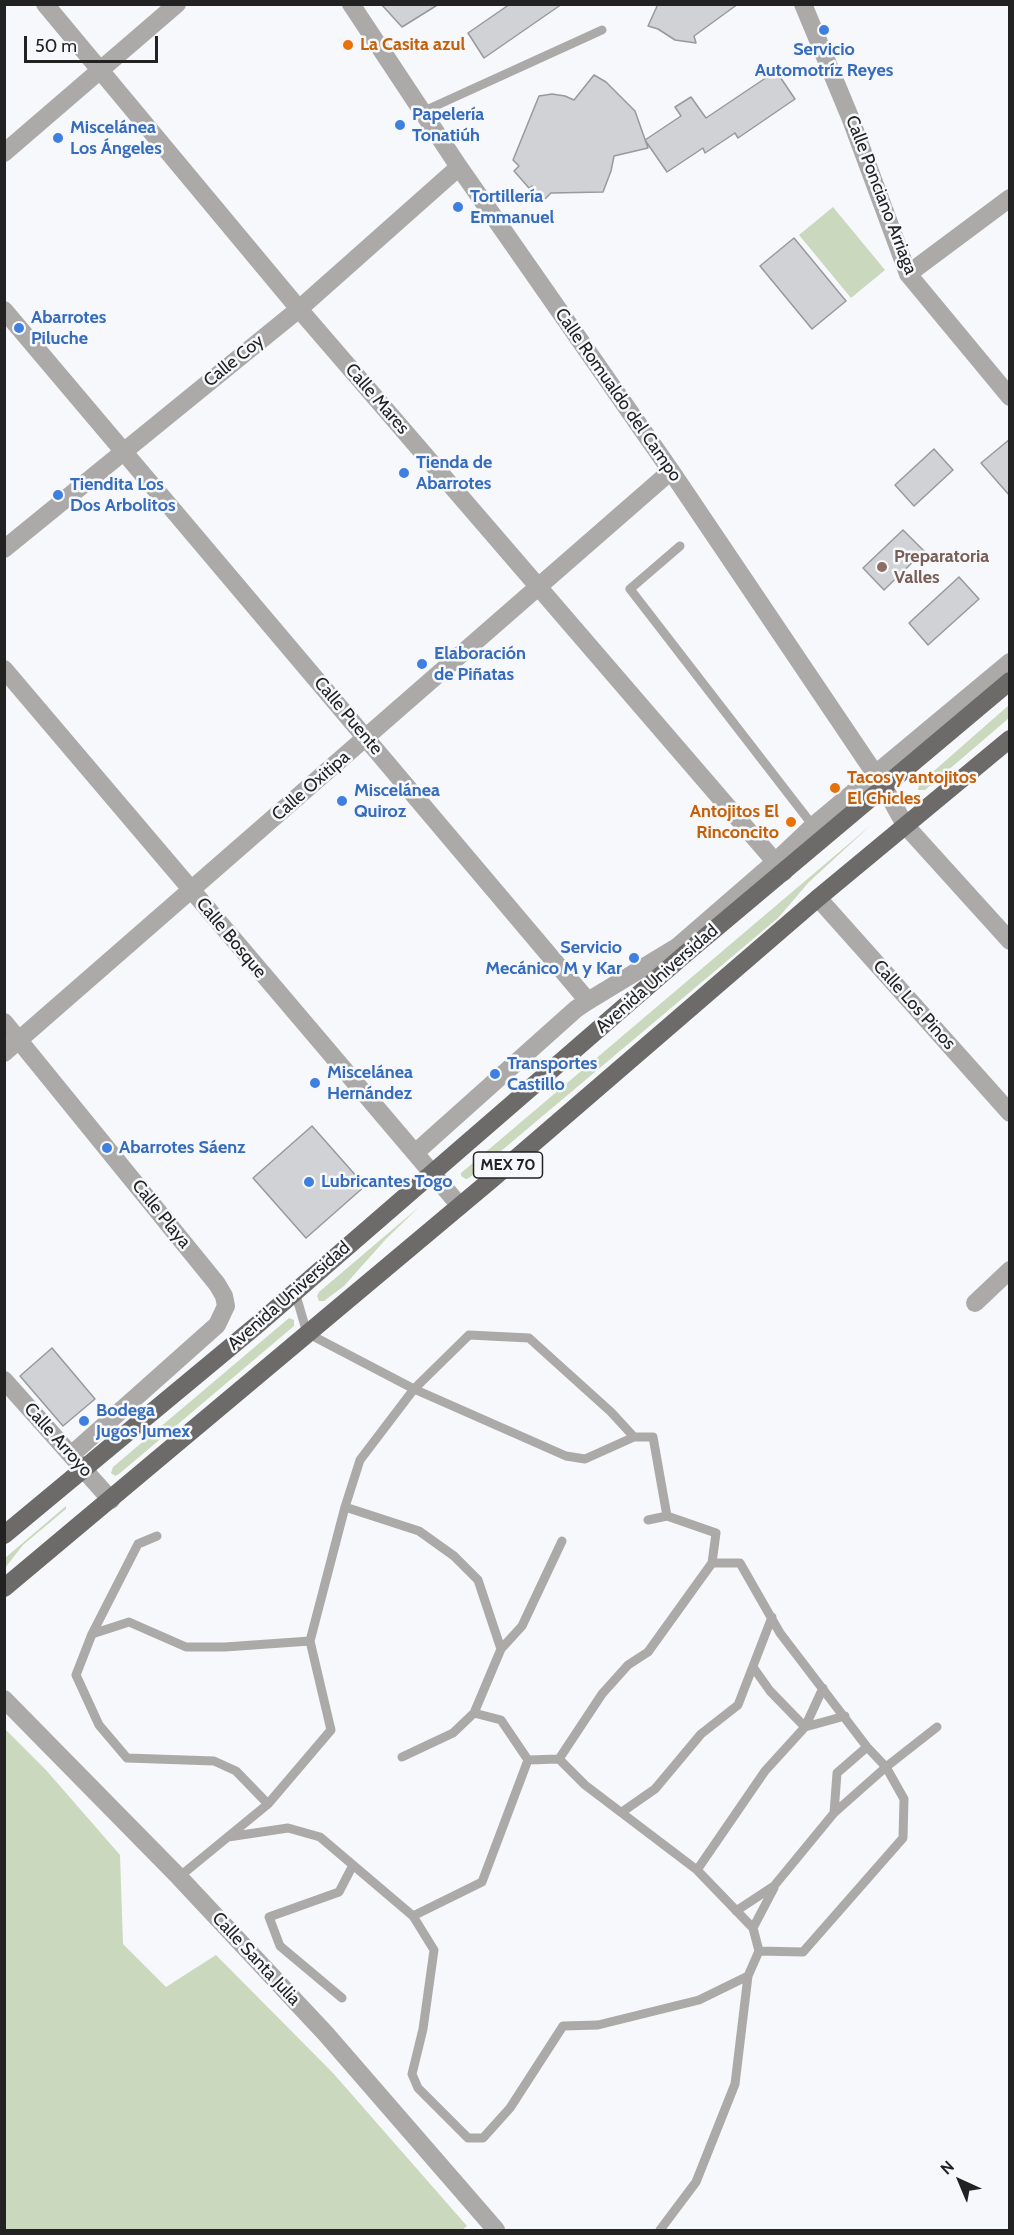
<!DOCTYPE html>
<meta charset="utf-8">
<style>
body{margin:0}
#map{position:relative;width:1014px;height:2235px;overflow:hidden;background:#f6f8fb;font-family:Cabin,sans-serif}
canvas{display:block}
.frame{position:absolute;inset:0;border:6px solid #222223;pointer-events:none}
.north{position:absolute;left:930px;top:2151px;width:60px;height:60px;-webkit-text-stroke:4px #f6f8fb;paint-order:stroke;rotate:316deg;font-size:16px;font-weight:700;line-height:24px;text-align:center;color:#222223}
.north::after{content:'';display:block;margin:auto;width:21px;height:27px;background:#222223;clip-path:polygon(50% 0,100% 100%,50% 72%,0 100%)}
.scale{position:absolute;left:24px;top:36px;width:134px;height:27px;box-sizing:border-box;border:3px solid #222223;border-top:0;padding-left:8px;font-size:18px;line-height:21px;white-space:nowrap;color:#222223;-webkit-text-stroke:4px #f6f8fb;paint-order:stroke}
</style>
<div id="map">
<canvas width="1014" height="2235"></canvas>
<div class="frame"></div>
<div class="north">N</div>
<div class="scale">50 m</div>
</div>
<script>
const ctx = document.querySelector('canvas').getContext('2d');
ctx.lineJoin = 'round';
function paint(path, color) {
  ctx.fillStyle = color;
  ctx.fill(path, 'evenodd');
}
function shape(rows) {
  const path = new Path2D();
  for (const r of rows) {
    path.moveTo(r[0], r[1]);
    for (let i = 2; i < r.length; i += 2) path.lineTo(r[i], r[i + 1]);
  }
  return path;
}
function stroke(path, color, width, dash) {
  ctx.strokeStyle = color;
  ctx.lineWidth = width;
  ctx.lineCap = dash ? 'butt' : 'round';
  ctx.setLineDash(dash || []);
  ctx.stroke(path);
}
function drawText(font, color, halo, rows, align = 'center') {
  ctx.font = font + ' Cabin,sans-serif';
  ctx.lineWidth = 5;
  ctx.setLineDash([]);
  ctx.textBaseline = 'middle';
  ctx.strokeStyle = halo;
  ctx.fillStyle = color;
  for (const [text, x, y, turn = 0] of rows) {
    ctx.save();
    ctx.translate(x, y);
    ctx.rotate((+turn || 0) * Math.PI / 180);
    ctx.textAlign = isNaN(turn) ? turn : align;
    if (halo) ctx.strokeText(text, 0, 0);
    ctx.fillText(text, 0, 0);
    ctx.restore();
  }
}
paint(shape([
 [833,207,885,270,851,298,799,235],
 [1009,705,1009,718,925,790,918,790,919,784],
 [871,825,809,882,778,918,469,1178,466,1179,461,1176,461,1173],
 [419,1207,386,1239,344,1286,324,1301,319,1301,317,1296,319,1292],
 [289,1318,294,1320,294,1326,119,1474,115,1476,111,1473,113,1467],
 [66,1506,66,1509,23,1545,5,1568,5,1558],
 [5,1729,46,1770,120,1855,123,1944,166,1987,216,1955,333,2073,467,2226,462,2230,5,2230]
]), '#cad9bd');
const building = shape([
 [381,4,439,4,402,27,381,4],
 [510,4,562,4,484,58,468,33,510,4],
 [658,4,688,5,738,4,694,36,696,43,675,40,658,29,648,26,658,4],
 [776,71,795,99,738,138,735,133,705,153,703,148,667,172,645,140,681,116,675,107,691,97,706,118,776,71],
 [594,75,606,82,635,111,648,148,614,156,611,171,603,192,551,193,543,201,532,186,529,188,514,171,519,166,513,160,539,96,552,94,565,96,574,100,594,75],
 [794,238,846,301,812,329,760,266,794,238],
 [1010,439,1010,496,981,463,1010,439],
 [934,449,953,470,914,506,895,485,934,449],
 [903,530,924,551,884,590,863,568,903,530],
 [959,577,979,599,928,645,909,623,959,577],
 [312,1126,365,1186,306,1238,253,1178,312,1126],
 [52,1348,95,1399,63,1426,20,1376,52,1348]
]);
paint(building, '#d0d2d5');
stroke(building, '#97999b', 1.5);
stroke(shape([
 [422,112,602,30],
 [680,546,630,589,814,827],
 [295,1292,307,1333,414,1389,566,1456,585,1459,634,1437],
 [345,1507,419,1531,454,1556,478,1580,501,1649],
 [648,1520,667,1516,716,1533,712,1563,740,1563,780,1633,867,1747,886,1767,904,1799,903,1838,803,1952,759,1951],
 [92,1634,138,1544,157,1536],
 [753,1667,770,1691,805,1727,845,1716],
 [474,1713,501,1720,528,1760],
 [402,1757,453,1733,474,1713,501,1649,522,1626,562,1541],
 [559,1759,602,1694,628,1665,648,1652,712,1563],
 [268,1804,236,1771,214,1761,127,1758,99,1725,76,1675,92,1634,129,1622,186,1647,225,1647,310,1641],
 [622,1812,655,1789,701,1734,738,1705,772,1617],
 [834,1813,886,1767,937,1727],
 [228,1837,288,1828,320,1837,413,1916,482,1882,528,1760,559,1759,585,1785,697,1870,753,1928,759,1951,748,1976,699,2000,598,2025,563,2026,510,2108,483,2138,468,2138,418,2088,412,2074,423,2029,434,1950,413,1916],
 [697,1870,765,1771,805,1727,823,1688],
 [179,1877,268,1804,331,1730,310,1641,345,1507,360,1460,414,1389,469,1335,529,1338,611,1412,634,1437,653,1437,667,1516],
 [736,1911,774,1886,834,1813,837,1773,867,1747],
 [753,1928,774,1888],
 [342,1998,280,1946,269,1917,339,1892,353,1865],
 [660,2230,696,2182,735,2084,748,1976]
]), '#acaaa9', 9);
stroke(shape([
 [45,4,299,309,784,872],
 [351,4,459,167,671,471,884,787,905,825,1010,941],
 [803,4,850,117,908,274,1010,397],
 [4,153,177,4],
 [908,274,1010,198],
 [4,310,588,1001,576,1009,415,1153],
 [4,549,299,309,459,167],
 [4,669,460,1206],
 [818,898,1010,1113],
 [588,1001,677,947,775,862,813,826,1010,662],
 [4,1022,217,1284,224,1296,226,1306,217,1325,71,1455],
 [4,1053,671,471],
 [975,1303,1010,1270],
 [4,1380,111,1500],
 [4,1699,179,1877,326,2034,496,2230]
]), '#acaaa9', 18);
stroke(shape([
 [4,1535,257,1325,684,955,1010,681],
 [4,1588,492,1179,818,898,1010,739]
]), '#6d6b69', 18);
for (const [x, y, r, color] of [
 [824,30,6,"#3f7fe0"],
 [348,45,6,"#e8710a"],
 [400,125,6,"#3f7fe0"],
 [58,138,6,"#3f7fe0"],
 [458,207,6,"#3f7fe0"],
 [19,328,6,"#3f7fe0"],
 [404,473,6,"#3f7fe0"],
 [58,495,6,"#3f7fe0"],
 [882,567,6,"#8d6e63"],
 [422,664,6,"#3f7fe0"],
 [835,788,6,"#e8710a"],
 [342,801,6,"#3f7fe0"],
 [791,822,6,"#e8710a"],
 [634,958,6,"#3f7fe0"],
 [495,1074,6,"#3f7fe0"],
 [315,1083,6,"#3f7fe0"],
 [107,1148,6,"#3f7fe0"],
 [309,1182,6,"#3f7fe0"],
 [84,1421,6,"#3f7fe0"]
]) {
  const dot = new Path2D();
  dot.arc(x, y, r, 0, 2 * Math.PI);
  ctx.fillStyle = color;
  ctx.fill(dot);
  stroke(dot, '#f6f8fb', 2);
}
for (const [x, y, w] of [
 [508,1165,69]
]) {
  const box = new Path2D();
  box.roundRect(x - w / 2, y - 13, w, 26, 4.5);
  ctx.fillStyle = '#f6f8fb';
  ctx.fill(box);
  stroke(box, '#222223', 1.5);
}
drawText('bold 16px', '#222223', null, [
 ["MEX 70",508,1165]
]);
drawText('bold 18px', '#c56008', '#f6f8fb', [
 ["La Casita azul",360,45],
 ["Tacos y antojitos",847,778],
 ["El Chicles",847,799],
 ["Antojitos El",779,812,"right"],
 ["Rinconcito",779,833,"right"]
], 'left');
drawText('bold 18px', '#366cbe', '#f6f8fb', [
 ["Servicio",824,50,"center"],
 ["Automotríz Reyes",824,71,"center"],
 ["Papelería",412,115],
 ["Tonatiúh",412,136],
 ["Miscelánea",70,128],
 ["Los Ángeles",70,149],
 ["Tortillería",470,197],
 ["Emmanuel",470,218],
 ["Abarrotes",31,318],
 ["Piluche",31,339],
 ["Tienda de",416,463],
 ["Abarrotes",416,484],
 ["Tiendita Los",70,485],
 ["Dos Arbolitos",70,506],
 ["Elaboración",434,654],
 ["de Piñatas",434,675],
 ["Miscelánea",354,791],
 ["Quiroz",354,812],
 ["Servicio",622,948,"right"],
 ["Mecánico M y Kar",622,969,"right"],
 ["Transportes",507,1064],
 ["Castillo",507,1085],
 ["Miscelánea",327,1073],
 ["Hernández",327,1094],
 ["Abarrotes Sáenz",119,1148],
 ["Lubricantes Togo",321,1182],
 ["Bodega",96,1411],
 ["Jugos Jumex",96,1432]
], 'left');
drawText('18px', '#222223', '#f6f8fb', [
 ["Calle Ponciano Arriaga",881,195,69],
 ["Calle Coy",234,361,-39],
 ["Calle Romualdo del Campo",618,395,55],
 ["Calle Mares",377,399,49],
 ["Calle Puente",348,716,50],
 ["Calle Oxitipa",311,786,-41],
 ["Calle Bosque",231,938,50],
 ["Avenida Universidad",657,979,-41],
 ["Calle Los Pinos",914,1005,48],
 ["Calle Playa",161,1214,51],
 ["Avenida Universidad",289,1296,-41],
 ["Calle Arroyo",58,1440,48],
 ["Calle Santa Julia",256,1959,47]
]);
drawText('bold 18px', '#785e54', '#f6f8fb', [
 ["Preparatoria",894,557],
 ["Valles",894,578]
], 'left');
</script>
